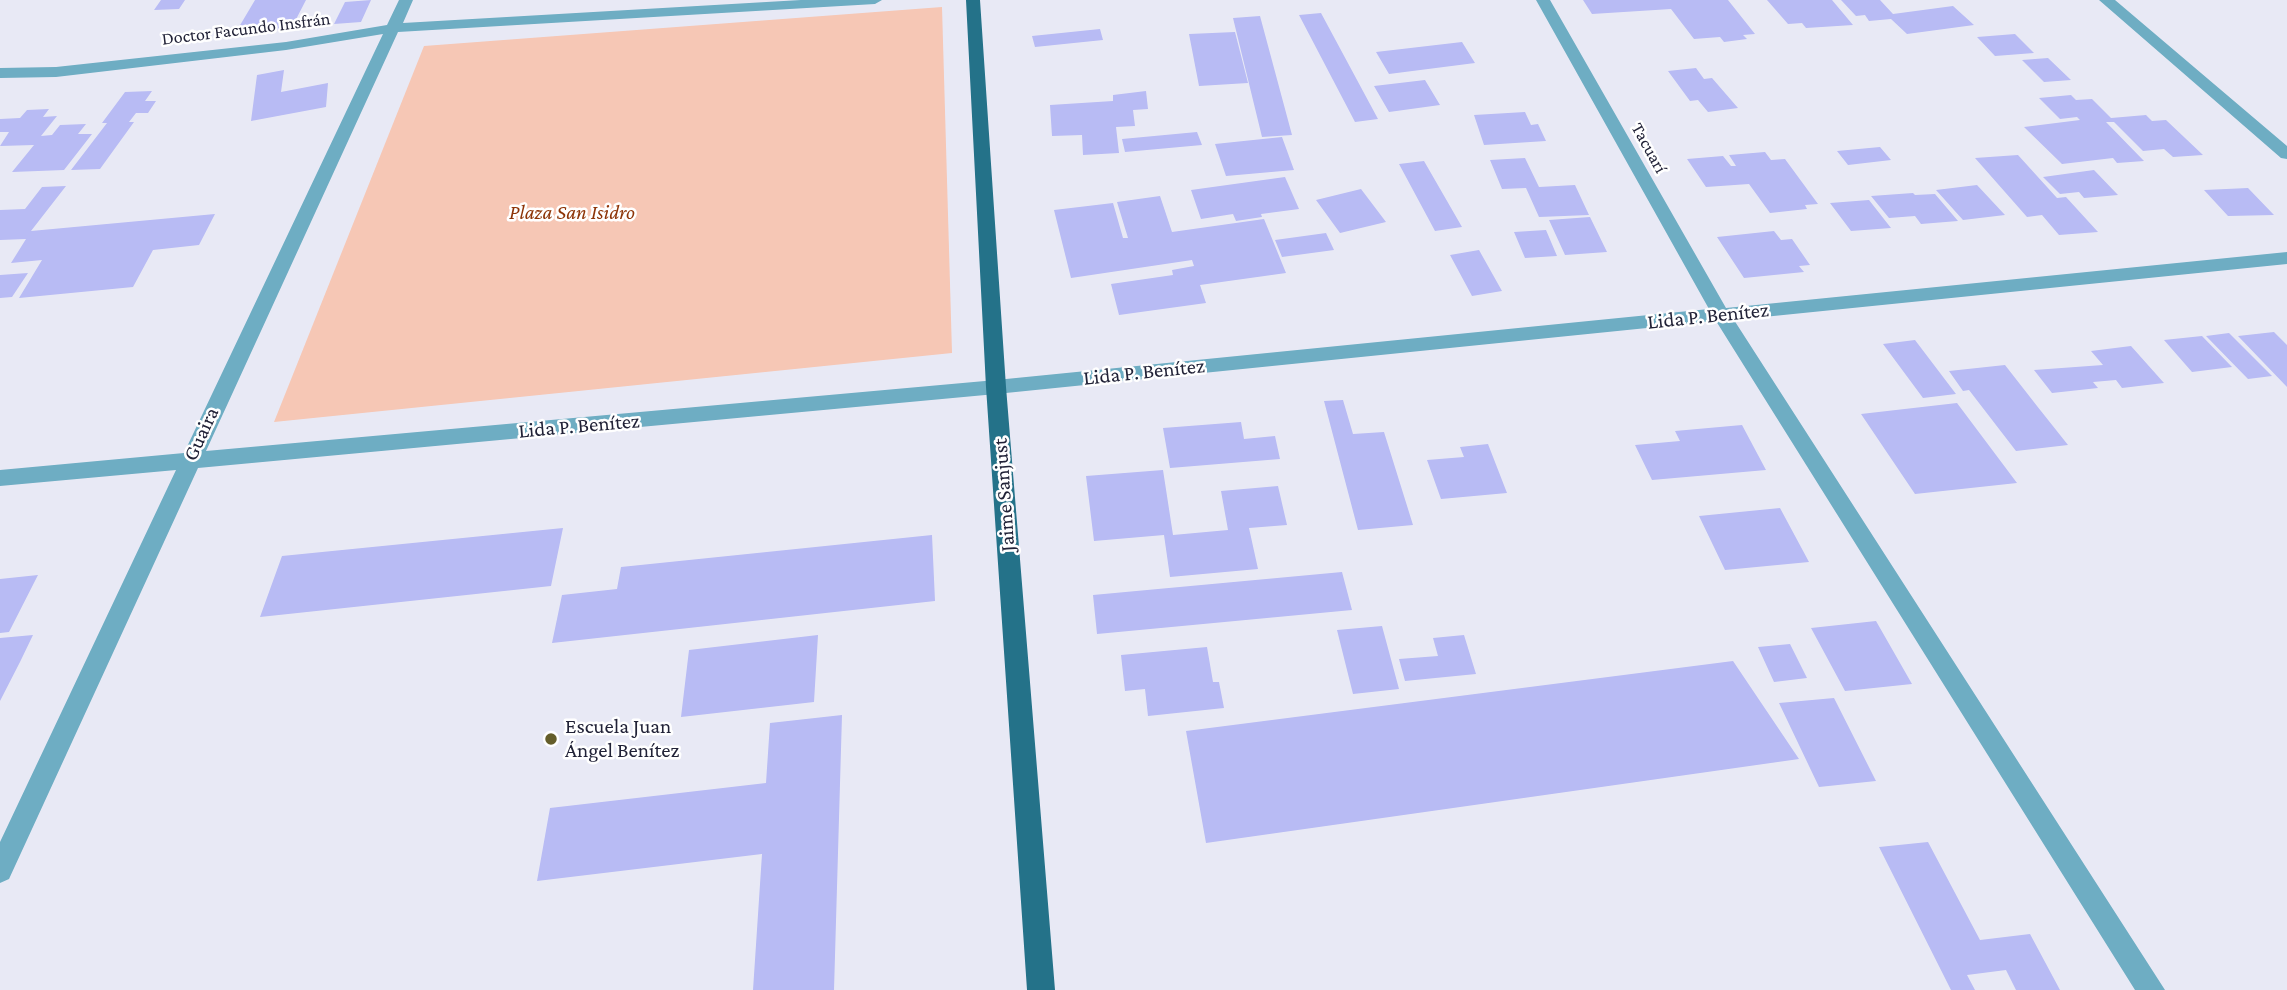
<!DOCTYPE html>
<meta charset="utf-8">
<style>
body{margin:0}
canvas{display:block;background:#e8e9f5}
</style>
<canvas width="2287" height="990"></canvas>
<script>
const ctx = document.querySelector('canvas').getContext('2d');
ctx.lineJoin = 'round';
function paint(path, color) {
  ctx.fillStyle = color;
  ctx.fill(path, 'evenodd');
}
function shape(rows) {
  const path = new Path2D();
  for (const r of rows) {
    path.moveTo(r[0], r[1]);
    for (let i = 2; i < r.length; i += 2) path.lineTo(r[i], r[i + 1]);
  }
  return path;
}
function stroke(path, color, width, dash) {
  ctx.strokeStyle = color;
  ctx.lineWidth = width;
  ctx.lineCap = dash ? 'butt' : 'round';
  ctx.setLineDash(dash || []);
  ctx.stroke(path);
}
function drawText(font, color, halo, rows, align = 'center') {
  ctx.font = font + ' "Crimson Pro",serif';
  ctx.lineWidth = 5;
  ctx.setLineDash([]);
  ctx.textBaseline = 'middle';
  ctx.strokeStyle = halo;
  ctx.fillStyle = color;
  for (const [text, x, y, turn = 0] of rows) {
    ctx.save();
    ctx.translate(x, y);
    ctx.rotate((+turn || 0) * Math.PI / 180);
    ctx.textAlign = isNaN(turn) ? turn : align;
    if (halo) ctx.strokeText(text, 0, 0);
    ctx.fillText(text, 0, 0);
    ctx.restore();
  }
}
paint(shape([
 [942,7,952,353,274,422,424,46]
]), '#f6c7b5');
paint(shape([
 [161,0,185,0,179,9,154,10],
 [255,0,306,0,291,29,236,32],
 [371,0,361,22,334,24,345,2],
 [1583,0,1728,0,1755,34,1743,35,1747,39,1724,42,1720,37,1694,39,1671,9,1592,14],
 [1767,0,1832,0,1853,25,1806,28,1802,23,1788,24],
 [1841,0,1880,0,1893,14,1953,6,1974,25,1907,34,1891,19,1869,21,1865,15,1856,16],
 [1321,13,1378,119,1355,122,1299,15],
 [1260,16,1292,135,1262,137,1233,18],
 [1100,29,1103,40,1035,47,1032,36],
 [1235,32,1248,83,1199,86,1189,34],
 [2015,34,2034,53,1995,56,1977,37],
 [1462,42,1475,63,1389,74,1376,52],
 [2048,58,2071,80,2044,82,2022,60],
 [1696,68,1704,79,1712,78,1738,108,1708,112,1698,100,1690,101,1668,71],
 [284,70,281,92,328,83,326,107,251,121,257,75],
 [1425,80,1440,105,1389,112,1374,86],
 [152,91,145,101,156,101,148,113,136,113,129,122,134,122,100,169,71,170,107,123,102,123,125,92],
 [1146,91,1148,109,1133,110,1135,126,1116,127,1119,153,1083,155,1082,135,1052,136,1050,105,1113,101,1113,95],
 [2071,95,2076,100,2092,99,2111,118,2146,115,2152,121,2166,120,2203,155,2173,157,2164,149,2143,151,2114,122,2106,122,2144,161,2117,163,2113,158,2062,164,2024,127,2080,120,2077,117,2060,119,2039,98],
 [49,109,43,117,57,116,41,136,52,135,60,125,86,124,78,134,92,134,64,170,12,172,34,145,0,146,9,132,0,132,0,119,20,118,27,110],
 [1525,112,1531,125,1538,124,1546,141,1484,145,1474,115],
 [1197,132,1202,145,1125,152,1122,139],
 [1282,137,1294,170,1226,176,1215,144],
 [1880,147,1891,160,1848,165,1837,151],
 [1765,152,1771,160,1785,159,1818,204,1805,205,1807,209,1770,213,1749,184,1706,187,1687,159,1723,156,1731,166,1736,166,1729,155],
 [2018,155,2057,198,2066,197,2098,232,2059,235,2042,215,2027,217,1975,158],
 [1525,158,1539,187,1575,185,1589,215,1539,217,1526,188,1502,189,1490,160],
 [1424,161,1462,227,1435,231,1399,164],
 [2094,170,2118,195,2084,198,2079,192,2060,194,2043,177],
 [1285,177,1299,209,1261,214,1262,217,1236,221,1233,214,1201,219,1191,190],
 [1977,185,2005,215,1963,220,1936,190],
 [66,186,31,231,215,214,199,245,153,250,133,287,19,298,42,260,11,263,26,239,0,240,0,210,25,209,42,187],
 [2248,188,2274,215,2228,216,2204,190],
 [1361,189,1386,222,1340,233,1316,200],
 [1913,193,1915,195,1935,194,1958,221,1921,224,1915,216,1889,218,1871,196],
 [1160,196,1172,232,1264,219,1286,273,1200,285,1206,303,1119,315,1111,284,1173,275,1172,270,1194,266,1192,260,1071,278,1054,210,1113,203,1123,238,1128,238,1117,202],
 [1869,200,1891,228,1851,231,1830,203],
 [1590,217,1607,252,1565,255,1549,220],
 [1546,230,1557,256,1525,258,1514,232],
 [1774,231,1781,240,1792,239,1810,265,1799,266,1804,272,1744,278,1717,237],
 [1326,233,1334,250,1282,257,1275,240],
 [1479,250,1502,291,1472,296,1450,255],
 [28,273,12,297,0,298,0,275],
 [2274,332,2287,345,2287,387,2238,336],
 [2229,333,2272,376,2248,379,2206,336],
 [2202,336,2232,367,2192,372,2164,340],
 [1915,340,1956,394,1923,398,1883,344],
 [2131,346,2164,383,2122,388,2116,380,2093,382,2098,388,2052,393,2034,370,2103,365,2091,351],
 [2005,365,2037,406,2068,445,2016,451,1969,390,1963,391,1949,371],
 [1343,400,1353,434,1384,432,1413,525,1358,530,1324,401],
 [1957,403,2017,483,1915,494,1861,414],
 [1241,422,1244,439,1275,436,1280,459,1170,468,1163,428],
 [1742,425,1766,470,1652,480,1635,445,1680,441,1675,431],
 [1488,444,1507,493,1441,499,1427,460,1464,457,1460,447],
 [1163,470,1173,535,1228,530,1221,491,1278,486,1287,525,1249,528,1258,569,1170,577,1164,535,1094,541,1086,476],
 [1780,508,1809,562,1725,570,1699,516],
 [563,528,551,586,260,617,282,556],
 [932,535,935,601,552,643,562,595,617,589,621,567],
 [1342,572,1352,610,1097,634,1093,595],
 [38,575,9,632,0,633,0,579],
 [1876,621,1912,684,1845,691,1811,628],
 [1382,626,1399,689,1353,694,1337,630],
 [33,635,20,662,0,701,0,638],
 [818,635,814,702,681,717,689,650],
 [1464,635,1476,674,1405,681,1399,659,1438,656,1433,638],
 [1790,644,1807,678,1774,682,1758,647],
 [1207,647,1213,682,1219,682,1224,708,1148,716,1145,689,1125,691,1121,655],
 [1733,661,1799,759,1206,843,1186,731],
 [1834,698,1876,781,1819,787,1779,703],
 [842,715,834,990,753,990,762,854,537,881,550,808,766,783,770,723],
 [1928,842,1980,940,2030,934,2060,990,2016,990,2006,970,1967,975,1975,990,1951,990,1879,847]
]), '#b8bbf4');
paint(shape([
 [399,0,413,0,403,23,801,0,882,0,875,4,398,32,206,451,996,380,1709,309,1536,0,1550,0,1726,308,2287,252,2287,264,1734,320,2165,990,2135,990,1716,321,996,394,198,468,9,879,0,883,0,842,176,470,0,486,0,470,184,453,383,34,286,50,56,77,0,78,0,68,56,67,286,42,387,25,399,0],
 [2099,0,2115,0,2287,146,2287,159,2281,158,2099,0]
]), '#6eadc3');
paint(shape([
 [966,0,980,0,1006,387,1055,990,1027,990,986,387,966,0]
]), '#247289');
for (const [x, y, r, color] of [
 [551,739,7,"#645d2a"]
]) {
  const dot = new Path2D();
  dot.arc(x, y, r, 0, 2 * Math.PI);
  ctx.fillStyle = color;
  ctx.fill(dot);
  stroke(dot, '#fff', 2.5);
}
drawText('18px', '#212237', '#fff', [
 ["Doctor Facundo Insfrán",246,29,-7],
 ["Tacuarí",1649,148,61]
]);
drawText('italic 21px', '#8d3407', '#fff', [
 ["Plaza San Isidro",572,213]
]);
drawText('21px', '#212237', '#fff', [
 ["Lida P. Benítez",1708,316,-6],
 ["Lida P. Benítez",1144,372,-6],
 ["Lida P. Benítez",579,426,-5],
 ["Guaira",201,434,-65],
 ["Jaime Sanjust",1004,495,-94]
]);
drawText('21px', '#212237', '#fff', [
 ["Escuela Juan",565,727],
 ["Ángel Benítez",565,751]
], 'left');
</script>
